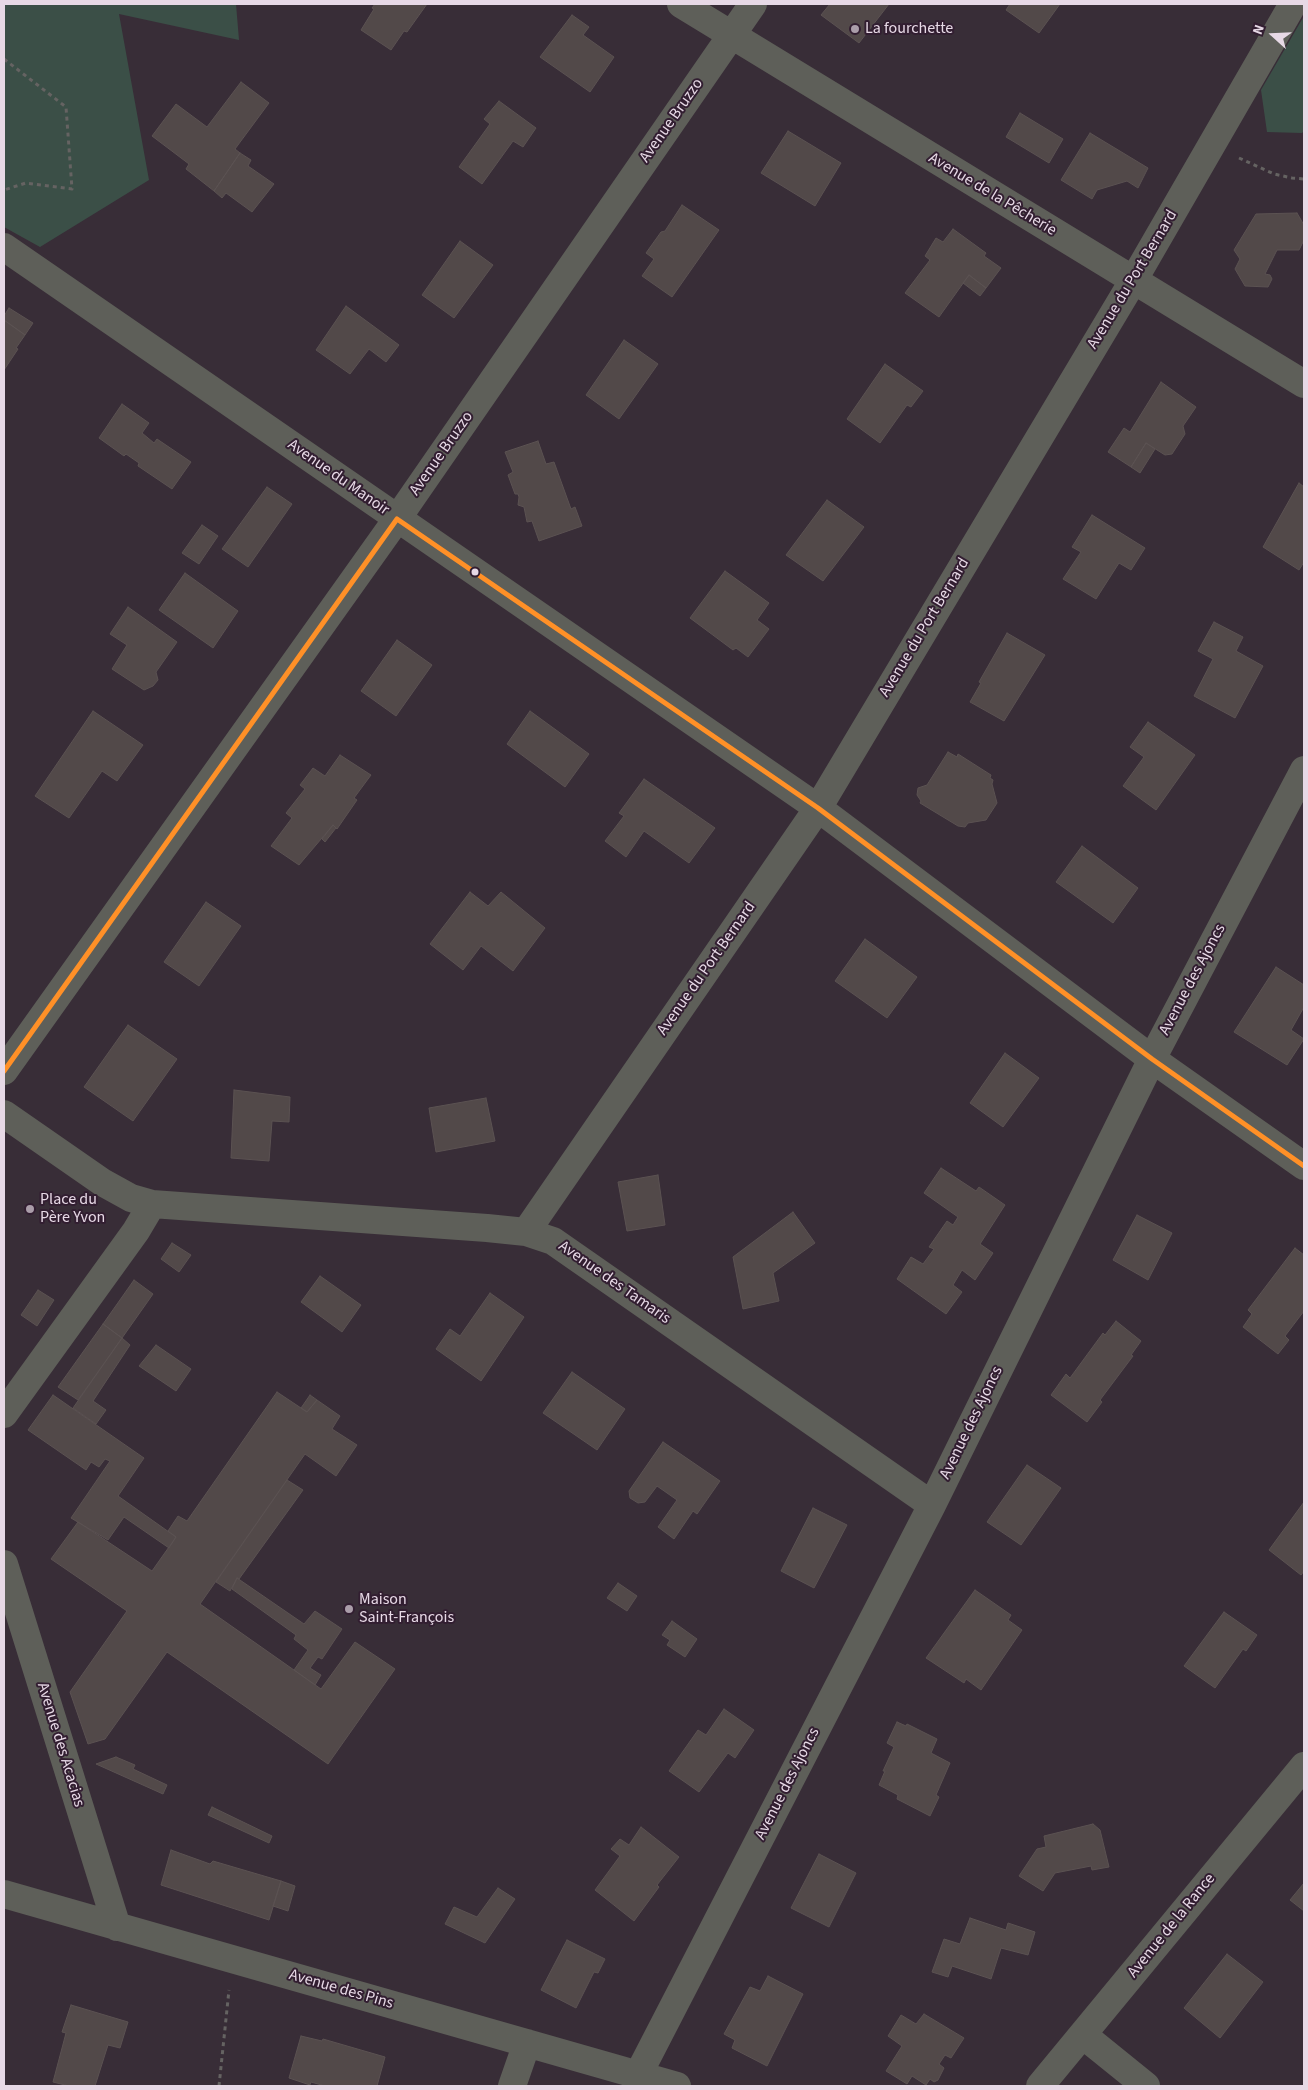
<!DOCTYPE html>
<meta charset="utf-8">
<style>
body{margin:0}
#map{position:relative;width:1308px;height:2090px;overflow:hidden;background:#382d37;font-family:"Source Sans 3",sans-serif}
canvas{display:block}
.frame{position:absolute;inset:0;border:5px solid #e7d9e6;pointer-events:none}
.north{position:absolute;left:1248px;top:10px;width:50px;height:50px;-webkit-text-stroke:4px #321e31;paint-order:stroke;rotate:290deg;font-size:14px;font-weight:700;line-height:20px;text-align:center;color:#e7d9e6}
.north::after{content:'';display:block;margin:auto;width:18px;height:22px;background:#e7d9e6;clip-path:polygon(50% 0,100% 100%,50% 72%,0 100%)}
</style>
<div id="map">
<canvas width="1308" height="2090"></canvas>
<div class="frame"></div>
<div class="north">N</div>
</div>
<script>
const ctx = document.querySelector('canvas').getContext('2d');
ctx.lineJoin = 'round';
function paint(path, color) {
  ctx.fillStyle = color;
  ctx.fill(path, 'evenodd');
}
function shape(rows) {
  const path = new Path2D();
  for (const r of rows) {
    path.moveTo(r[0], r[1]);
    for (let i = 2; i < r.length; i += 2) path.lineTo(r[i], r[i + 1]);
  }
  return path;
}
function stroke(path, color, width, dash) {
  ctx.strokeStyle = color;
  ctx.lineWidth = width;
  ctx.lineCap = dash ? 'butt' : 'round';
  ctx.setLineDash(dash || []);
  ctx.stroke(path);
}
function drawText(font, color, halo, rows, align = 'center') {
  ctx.font = font + ' "Source Sans 3",sans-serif';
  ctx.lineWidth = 4;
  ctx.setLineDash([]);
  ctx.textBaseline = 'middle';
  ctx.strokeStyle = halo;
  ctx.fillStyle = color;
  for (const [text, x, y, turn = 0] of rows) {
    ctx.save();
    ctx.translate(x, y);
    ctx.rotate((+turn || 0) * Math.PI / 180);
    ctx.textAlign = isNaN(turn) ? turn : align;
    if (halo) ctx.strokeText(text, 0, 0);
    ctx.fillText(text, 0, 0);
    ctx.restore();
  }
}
paint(shape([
 [4,4,236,4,239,40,119,14,149,180,40,247,4,227],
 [1304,16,1304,131,1302,133,1267,132,1261,90]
]), '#3b4f47');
const building = shape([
 [375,4,427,4,407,32,404,31,391,50,361,30,374,9,372,8,375,4],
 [830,4,889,4,859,43,821,15,830,4],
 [1010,4,1060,4,1039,33,1006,10,1010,4],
 [572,15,589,27,583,35,614,57,590,92,540,57,572,15],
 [241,82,269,103,235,149,240,153,214,191,186,169,189,164,152,136,176,104,207,127,241,82],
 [499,101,536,128,523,147,513,141,482,184,459,167,490,124,484,119,499,101],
 [1020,113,1063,139,1049,163,1006,137,1020,113],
 [788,131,841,163,815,206,761,173,788,131],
 [1090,133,1148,168,1138,188,1127,181,1097,190,1092,199,1061,180,1090,133],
 [240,153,251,160,248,166,274,184,252,212,226,193,222,198,214,191,240,153],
 [682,205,719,230,672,297,642,276,654,259,646,253,661,232,665,231,682,205],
 [1297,213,1304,225,1304,240,1299,250,1277,250,1265,274,1270,275,1272,279,1268,287,1245,286,1235,269,1240,259,1234,250,1256,214,1297,213],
 [953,229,986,253,984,256,1001,268,986,288,969,275,939,317,905,293,930,260,925,256,936,238,943,242,953,229],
 [460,241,493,265,454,318,422,295,460,241],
 [969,275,986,288,980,296,963,283,969,275],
 [346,306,399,345,386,362,369,349,350,374,316,350,346,306],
 [9,308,33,323,25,335,4,320,4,316,9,308],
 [4,320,25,335,16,348,18,349,4,370,4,320],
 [624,340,658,364,619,419,586,395,624,340],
 [885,364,923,391,911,407,907,405,880,443,847,419,885,364],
 [1161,382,1196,407,1183,426,1185,434,1172,454,1165,455,1146,443,1131,467,1108,452,1124,428,1130,432,1161,382],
 [122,404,149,423,142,433,154,443,157,439,191,462,172,489,138,466,139,463,126,454,124,456,99,438,122,404],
 [538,441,546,464,554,462,571,509,575,507,582,526,539,541,532,521,527,522,524,507,518,505,519,497,518,494,515,494,508,475,513,472,505,452,538,441],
 [1146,443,1155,449,1140,473,1131,467,1146,443],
 [1299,483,1304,487,1304,562,1299,570,1263,547,1299,483],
 [267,487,292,504,248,567,222,549,267,487],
 [827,500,864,527,823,581,786,555,827,500],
 [1092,515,1145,548,1131,570,1119,563,1096,599,1063,579,1081,552,1072,547,1092,515],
 [202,525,218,536,199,564,182,553,202,525],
 [725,571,769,603,757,620,769,629,748,657,736,648,733,650,690,618,725,571],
 [185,573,238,611,213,648,159,610,185,573],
 [128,607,177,642,156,672,158,680,153,686,144,690,112,669,127,645,110,634,128,607],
 [1214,622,1243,637,1236,651,1263,666,1235,718,1194,696,1213,659,1198,651,1214,622],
 [1007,633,1045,655,1004,721,970,702,981,683,979,682,1007,633],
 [397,640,432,665,396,716,361,691,397,640],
 [93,711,143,745,117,781,102,771,69,818,35,796,93,711],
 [530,711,589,754,565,787,507,744,530,711],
 [1148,722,1195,755,1156,810,1123,786,1144,757,1130,747,1148,722],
 [948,752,957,757,958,754,991,775,990,778,993,780,992,784,997,803,986,820,968,823,965,827,958,826,920,803,921,801,917,795,918,788,927,785,948,752],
 [340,755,371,775,354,798,357,800,337,829,333,825,299,865,271,846,292,818,286,813,305,789,300,785,313,768,325,776,340,755],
 [644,779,715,828,689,863,644,831,626,857,605,841,624,816,619,813,644,779],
 [333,825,336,828,325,842,322,839,333,825],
 [1082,846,1138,888,1113,923,1056,882,1082,846],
 [470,892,488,906,501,892,545,928,513,971,481,946,463,970,430,944,470,892],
 [206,902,241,926,199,986,164,962,206,902],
 [865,939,917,977,887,1018,835,981,865,939],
 [1276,967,1304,985,1304,1007,1291,1030,1304,1039,1287,1065,1234,1032,1276,967],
 [128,1025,177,1059,133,1121,84,1087,128,1025],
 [1005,1053,1039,1078,1003,1127,970,1103,1005,1053],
 [234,1090,290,1097,289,1122,272,1121,269,1161,231,1158,234,1090],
 [486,1098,495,1141,436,1152,429,1108,486,1098],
 [941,1168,976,1191,979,1187,1005,1205,980,1244,993,1253,975,1280,962,1270,953,1285,962,1292,946,1314,897,1279,911,1257,923,1264,934,1249,929,1247,947,1221,953,1225,958,1217,924,1193,941,1168],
 [658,1175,665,1225,627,1231,618,1182,658,1175],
 [793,1212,815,1243,773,1273,779,1301,743,1309,733,1257,793,1212],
 [1137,1215,1172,1233,1148,1280,1113,1260,1137,1215],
 [172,1243,191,1255,179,1272,161,1259,172,1243],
 [1295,1248,1304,1255,1304,1311,1285,1336,1289,1340,1278,1354,1243,1327,1252,1314,1248,1310,1295,1248],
 [320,1276,361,1305,342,1332,301,1302,320,1276],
 [134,1280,153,1294,122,1338,103,1324,134,1280],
 [38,1290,54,1300,37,1326,21,1315,38,1290],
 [490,1293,524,1317,481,1381,436,1349,450,1329,460,1336,490,1293],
 [1116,1321,1141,1341,1131,1355,1133,1356,1100,1400,1102,1402,1087,1422,1051,1395,1066,1374,1070,1378,1103,1333,1105,1335,1116,1321],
 [103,1324,122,1338,78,1400,58,1387,103,1324],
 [122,1338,130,1345,93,1401,106,1410,96,1424,73,1408,122,1338],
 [156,1345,191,1369,176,1391,139,1366,156,1345],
 [572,1372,625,1409,597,1450,543,1413,572,1372],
 [277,1392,307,1412,317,1400,340,1416,332,1429,357,1445,336,1476,305,1454,200,1604,321,1689,355,1642,395,1669,328,1764,167,1652,105,1739,88,1744,70,1692,127,1611,51,1559,78,1522,152,1571,176,1537,168,1531,178,1516,187,1521,277,1392],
 [53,1395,144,1458,118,1496,176,1537,169,1548,124,1517,108,1540,71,1518,110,1461,105,1459,99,1467,91,1462,86,1470,28,1430,53,1395],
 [310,1395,317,1400,307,1412,301,1408,310,1395],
 [663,1442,720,1481,697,1514,693,1511,674,1539,658,1527,677,1500,657,1486,645,1502,638,1503,630,1498,629,1491,663,1442],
 [1027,1465,1061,1488,1021,1545,987,1522,1027,1465],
 [287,1480,303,1490,239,1579,237,1578,230,1591,216,1582,287,1480],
 [1304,1502,1304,1571,1301,1575,1269,1550,1304,1502],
 [813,1508,847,1525,814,1588,781,1571,813,1508],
 [237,1578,304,1624,315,1611,342,1629,322,1659,318,1657,310,1668,321,1675,315,1685,294,1670,308,1650,294,1639,296,1635,232,1589,237,1578],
 [618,1583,637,1596,627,1611,607,1598,618,1583],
 [975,1590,1011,1615,1008,1620,1022,1630,981,1690,966,1679,964,1683,926,1658,975,1590],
 [1224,1612,1257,1635,1246,1651,1243,1649,1215,1688,1184,1666,1224,1612],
 [672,1621,697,1639,685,1657,667,1645,670,1640,662,1635,672,1621],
 [724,1709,754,1730,735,1758,728,1753,699,1792,669,1771,698,1730,706,1735,724,1709],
 [897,1722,906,1726,907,1724,937,1739,931,1753,950,1763,936,1795,939,1797,930,1816,897,1799,898,1795,879,1785,885,1771,883,1771,894,1747,887,1743,897,1722],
 [116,1757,135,1765,133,1769,167,1785,163,1794,96,1764,116,1757],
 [212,1807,272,1836,269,1843,208,1815,212,1807],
 [1093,1824,1100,1830,1109,1867,1092,1870,1091,1866,1055,1873,1043,1891,1019,1876,1037,1849,1046,1847,1044,1836,1093,1824],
 [641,1827,679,1857,657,1885,659,1887,634,1921,595,1890,620,1856,611,1849,620,1839,629,1845,641,1827],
 [171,1850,210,1864,213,1861,281,1881,269,1920,161,1885,171,1850],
 [819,1854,856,1873,829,1927,791,1908,819,1854],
 [281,1881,295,1886,288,1911,273,1906,281,1881],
 [1304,1883,1304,1911,1290,1900,1304,1883],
 [498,1888,515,1899,485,1943,445,1924,454,1907,477,1917,498,1888],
 [970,1918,1006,1930,1008,1923,1035,1932,1028,1955,1001,1948,991,1979,952,1966,948,1977,932,1972,944,1939,960,1944,970,1918],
 [567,1940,605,1959,598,1973,594,1972,576,2008,541,1990,567,1940],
 [1227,1954,1263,1982,1220,2038,1184,2008,1227,1954],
 [768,1976,803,1994,767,2066,732,2048,735,2040,724,2034,750,1987,760,1991,768,1976],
 [71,2005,128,2022,120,2048,108,2045,95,2086,69,2086,53,2082,66,2033,62,2032,71,2005],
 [924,2014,964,2038,951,2058,945,2055,939,2064,944,2068,938,2080,934,2082,930,2079,926,2085,912,2076,907,2084,886,2071,902,2046,888,2036,901,2015,916,2024,924,2014],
 [301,2036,322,2041,323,2039,385,2057,377,2086,325,2086,311,2082,310,2085,289,2078,301,2036]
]);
paint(building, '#524949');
stroke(building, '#5b5252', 1);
stroke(shape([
 [4,59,66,107,72,189,26,183,4,190],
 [1239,158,1274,174,1292,178,1304,179],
 [219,2086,229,1990]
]), '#656362', 3, [4, 4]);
stroke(shape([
 [681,4,1304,384],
 [4,247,818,808,1152,1059,1304,1166],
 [4,1071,397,519,753,4],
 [4,1114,102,1182,131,1198,152,1204,136,1231,4,1414],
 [152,1204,487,1228,526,1232,553,1241,932,1505],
 [526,1232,818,808,1133,281,1293,4],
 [4,1564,117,1927],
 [4,1894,677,2086],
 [1083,2035,1146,2086],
 [638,2075,932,1505,1152,1059,1304,770],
 [512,2086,527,2043],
 [1040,2086,1304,1766]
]), '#5e5f59', 28);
stroke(shape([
 [4,1071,397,519,818,808,1152,1059,1304,1166]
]), '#ff9027', 5);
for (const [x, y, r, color] of [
 [855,29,5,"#aa9da9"],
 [475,572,4.5,"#e7d9e6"],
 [30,1209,5,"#aa9da9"],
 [349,1609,5,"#aa9da9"]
]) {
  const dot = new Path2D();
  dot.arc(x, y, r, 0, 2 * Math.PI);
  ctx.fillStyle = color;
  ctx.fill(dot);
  stroke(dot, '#321e31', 2);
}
drawText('16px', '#e7d9e6', '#321e31', [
 ["La fourchette",865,29],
 ["Place du",40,1200],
 ["Père Yvon",40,1218],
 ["Maison",359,1600],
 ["Saint-François",359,1618]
], 'left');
drawText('16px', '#e7d9e6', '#321e31', [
 ["Avenue Bruzzo",672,121,-55],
 ["Avenue de la Pêcherie",992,195,31],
 ["Avenue du Port Bernard",1133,280,-59],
 ["Avenue Bruzzo",442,454,-55],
 ["Avenue du Manoir",338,478,35],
 ["Avenue du Port Bernard",925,628,-59],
 ["Avenue du Port Bernard",707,969,-55],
 ["Avenue des Ajoncs",1193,980,-62],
 ["Avenue des Tamaris",614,1283,35],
 ["Avenue des Ajoncs",972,1423,-64],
 ["Avenue des Acacias",60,1745,73],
 ["Avenue des Ajoncs",788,1784,-63],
 ["Avenue de la Rance",1172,1926,-51],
 ["Avenue des Pins",341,1990,16]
]);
</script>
